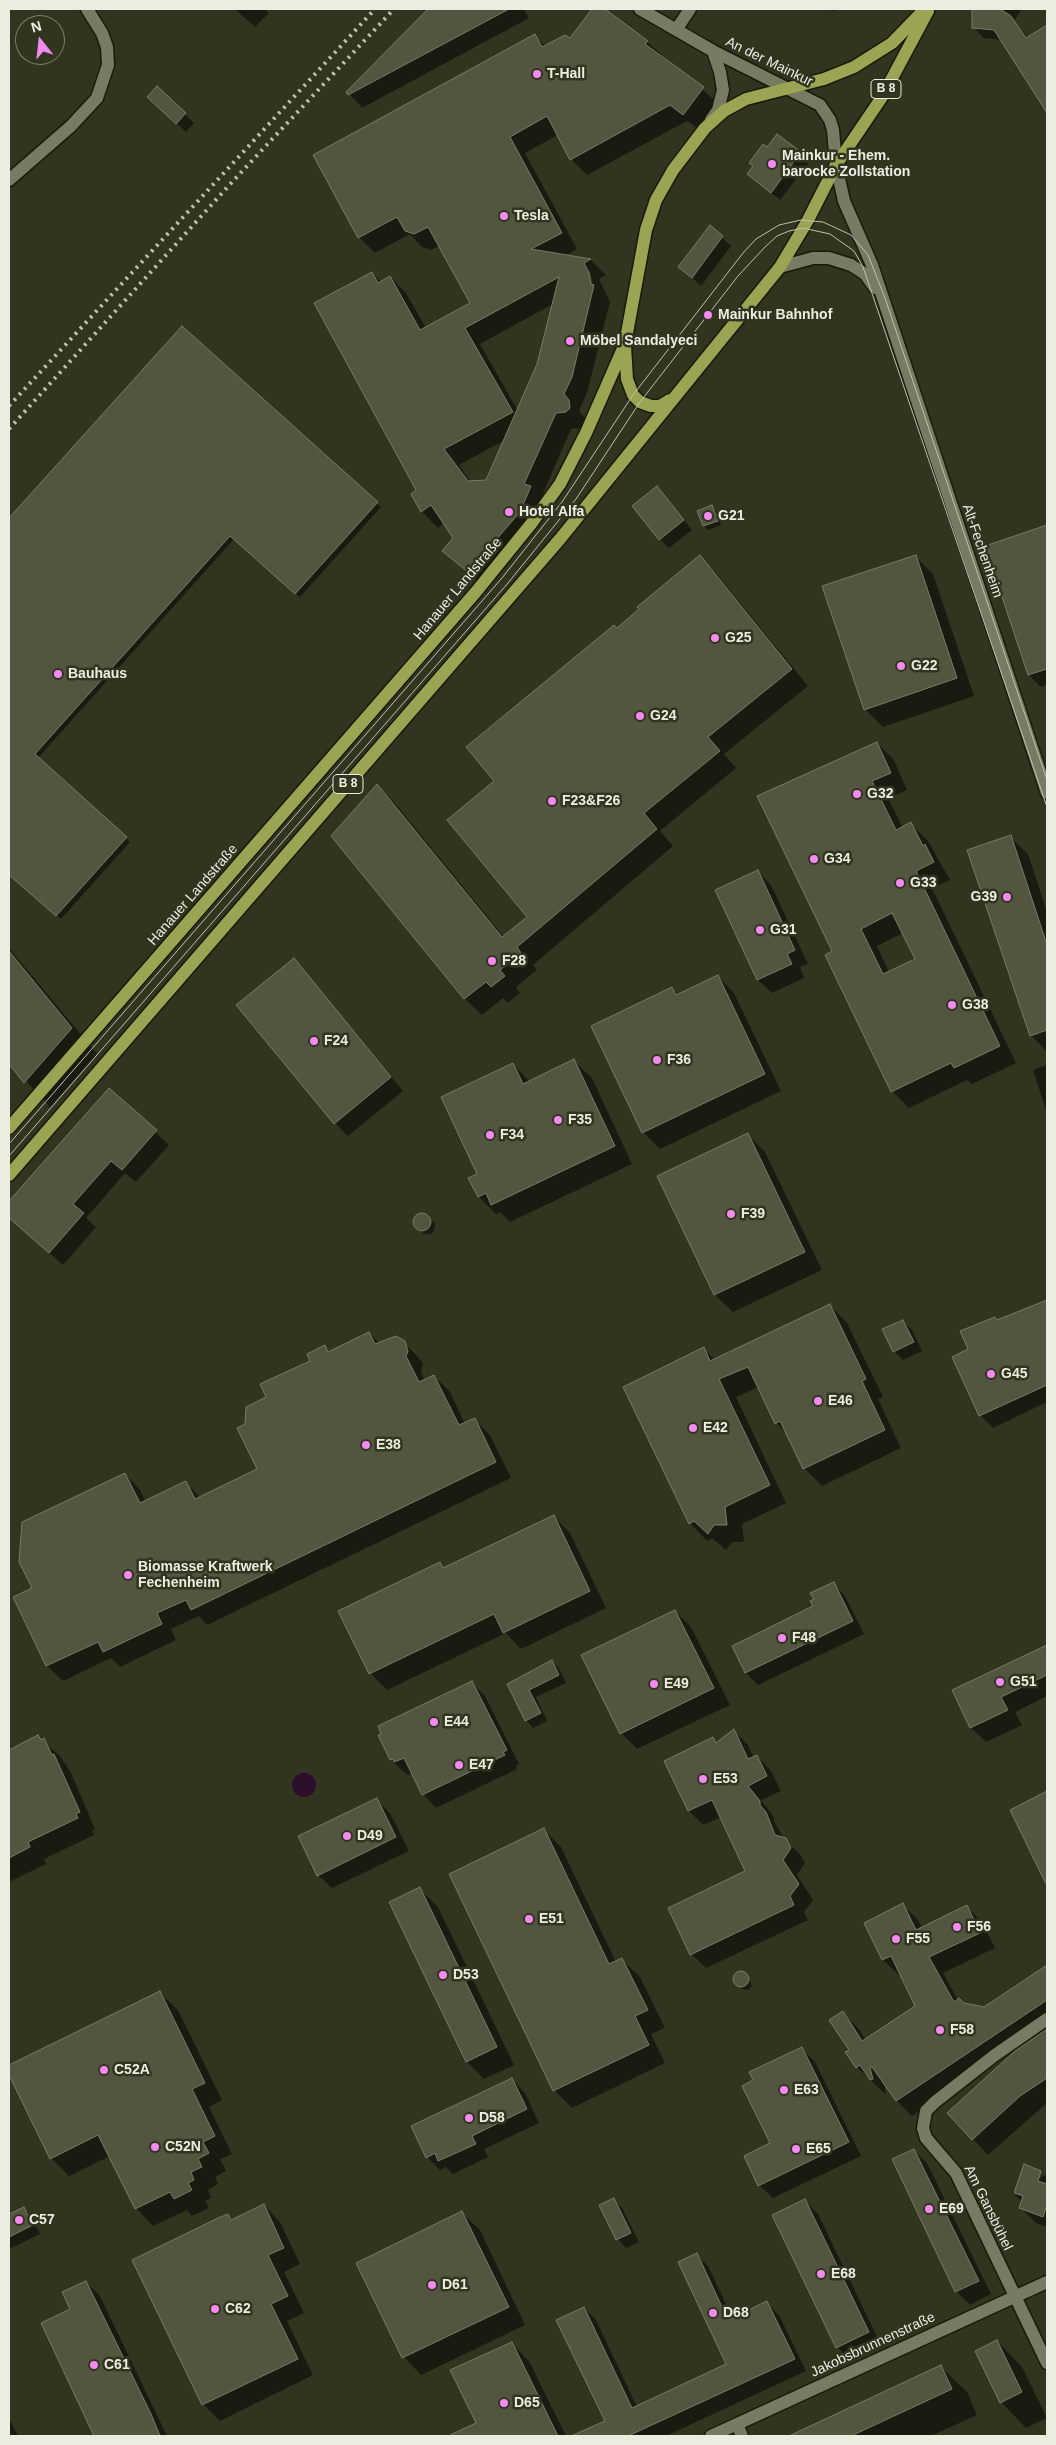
<!DOCTYPE html>
<meta charset="utf-8">
<style>
body{margin:0}
#map{position:relative;width:1056px;height:2445px;overflow:hidden;background:#31341f;font-family:Helvetica,sans-serif}
canvas{display:block}
.frame{position:absolute;inset:0;border:10px solid #eaeddf;pointer-events:none}
.north{position:absolute;left:15px;top:15px;width:50px;height:50px;box-sizing:border-box;background:#31341f;border:1px solid #7b7e6c;border-radius:50%;rotate:344deg;font-size:14px;font-weight:700;line-height:20px;text-align:center;color:#eaeddf}
.north::after{content:'';display:block;margin:auto;width:18px;height:22px;background:#f489f0;clip-path:polygon(50% 0,100% 100%,50% 72%,0 100%)}
</style>
<div id="map">
<canvas width="1056" height="2445"></canvas>
<div class="frame"></div>
<div class="north">N</div>
</div>
<script>
const ctx = document.querySelector('canvas').getContext('2d');
ctx.lineJoin = 'round';
function paint(path, color) {
  ctx.fillStyle = color;
  ctx.fill(path, 'evenodd');
}
function shape(rows) {
  const path = new Path2D();
  for (const r of rows) {
    if (r.length === 3) {
      path.moveTo(r[0] + r[2], r[1]);
      path.arc(r[0], r[1], r[2], 0, 2 * Math.PI);
      continue;
    }
    path.moveTo(r[0], r[1]);
    for (let i = 2; i < r.length; i += 2) path.lineTo(r[i], r[i + 1]);
  }
  return path;
}
function stroke(path, color, width, dash) {
  ctx.strokeStyle = color;
  ctx.lineWidth = width;
  ctx.lineCap = dash ? 'butt' : 'round';
  ctx.setLineDash(dash || []);
  ctx.stroke(path);
}
function drawText(font, color, halo, rows, align = 'center') {
  ctx.font = font + ' Helvetica,sans-serif';
  ctx.lineWidth = 5;
  ctx.setLineDash([]);
  ctx.textBaseline = 'middle';
  ctx.strokeStyle = halo;
  ctx.fillStyle = color;
  for (const [text, x, y, turn = 0] of rows) {
    ctx.save();
    ctx.translate(x, y);
    ctx.rotate((+turn || 0) * Math.PI / 180);
    ctx.textAlign = isNaN(turn) ? turn : align;
    if (halo) ctx.strokeText(text, 0, 0);
    ctx.fillText(text, 0, 0);
    ctx.restore();
  }
}
paint(shape([
 [304,1785,12]
]), '#2c0f2b');
paint(shape([
 [235,9,265,9,269,13,255,27],
 [430,9,524,9,529,18,362,108,348,92],
 [593,9,603,9,647,42,719,104,700,130,687,121,587,175,571,159,558,135,525,153,577,249,565,256,591,260,606,275,599,279,610,302,587,393,579,411,585,418,586,424,582,428,571,429,541,498,547,504,485,587,444,551,455,538,444,523,438,528,422,512,413,495,418,491,372,273,381,282,390,277,406,293,426,328,472,303,440,245,431,250,422,247,410,234,375,253,359,237,535,36,546,47,570,40],
 [588,271,590,271,594,290,591,291],
 [553,304,538,365,518,411,480,344],
 [505,440,487,481,471,482,459,465],
 [829,9,841,9,832,11],
 [973,9,1020,9,1021,10,1014,21,1028,38,1047,26,1047,110,1002,40,984,38,974,28],
 [157,88,194,123,186,132,157,106],
 [777,136,809,162,780,200,748,174],
 [710,227,731,246,701,286,689,275],
 [182,327,381,507,300,597,234,539,38,758,130,842,61,919,9,873,9,520],
 [657,488,692,530,669,548,660,539],
 [712,507,716,511,721,525,708,530,704,526],
 [1046,527,1047,684,1041,687,1029,675,986,546],
 [915,556,933,574,974,696,883,727,865,709],
 [700,557,717,574,808,686,724,754,736,768,660,831,673,846,533,965,537,970,516,987,520,993,508,1003,503,998,482,1015,465,999,333,837,377,786,394,802,504,937,529,917,496,782,617,629],
 [877,743,894,760,907,790,888,798,903,828,911,824,928,841,950,880,932,888,1016,1063,972,1084,967,1080,909,1108,892,1091,834,952],
 [903,933,916,960,889,972,877,946],
 [1010,837,1028,854,1047,912,1047,1052,1031,1035],
 [757,871,771,885,808,964,800,967,804,978,772,993,758,980,717,891],
 [9,948,97,1054,50,1107,9,1062],
 [294,960,403,1091,348,1136,335,1123],
 [718,977,734,993,781,1091,660,1149,643,1132,672,988,679,995],
 [574,1061,592,1078,632,1164,510,1222,500,1212,496,1214,479,1197,479,1174,513,1064,530,1082],
 [1047,1065,1047,1113,1033,1070],
 [109,1090,169,1145,136,1182,125,1173,86,1218,96,1227,63,1265,9,1217,9,1203],
 [747,1134,765,1152,822,1270,733,1312,715,1295,658,1176],
 [426,1214,435,1224,434,1231,431,1234,424,1234,414,1224,414,1220,419,1215],
 [1047,1301,1047,1402,993,1428,980,1415,970,1350,998,1321],
 [830,1305,847,1323,883,1397,878,1399,901,1448,822,1486,804,1468,789,1435,776,1423,759,1387,736,1397,786,1503,742,1524,744,1542,732,1542,726,1550,712,1538,707,1541,690,1523,704,1349,715,1360],
 [903,1321,912,1330,922,1351,903,1360,894,1351],
 [369,1333,379,1343,391,1338,400,1339,416,1355,423,1363,421,1373,425,1380,434,1376,450,1392,465,1424,474,1419,490,1435,511,1478,207,1625,199,1616,171,1629,176,1640,120,1667,111,1658,63,1681,47,1666,15,1597,33,1588,125,1474,140,1490,146,1502,186,1483,201,1498,258,1469,246,1424,268,1397,312,1361,325,1347,330,1352],
 [553,1516,570,1533,606,1608,521,1649,506,1633,387,1690,370,1673,440,1563,445,1568],
 [833,1583,845,1596,864,1634,758,1685,746,1673,734,1646,815,1607],
 [675,1611,691,1627,730,1705,637,1749,621,1733],
 [1047,1646,1047,1696,1015,1712,1022,1725,986,1742,971,1728,954,1691],
 [552,1661,559,1668,566,1683,536,1697,547,1721,533,1728,526,1720,508,1685],
 [472,1683,485,1696,519,1764,516,1765,517,1769,436,1808,423,1794,413,1773,409,1775,405,1773,391,1760,380,1736],
 [734,1731,748,1745,754,1758,757,1756,771,1771,781,1791,761,1800,774,1817,774,1821,784,1839,800,1854,805,1863,797,1875,813,1900,804,1912,808,1920,706,1968,691,1954,747,1872,721,1817,703,1825,689,1811,713,1738,718,1743],
 [38,1737,60,1756,71,1773,95,1829,92,1830,94,1835,44,1859,46,1864,9,1882,9,1751],
 [1047,1793,1047,1883,1012,1810],
 [377,1800,390,1813,409,1851,332,1888,318,1875],
 [544,1830,561,1847,616,1962,622,1960,640,1977,665,2028,651,2034,665,2063,572,2108,554,2090],
 [420,1889,438,1907,514,2065,484,2079,467,2062],
 [903,1905,918,1920,922,1928,967,1907,982,1922,995,1948,943,1973,958,2000,964,2004,985,2008,1047,1966,1047,2025,912,2116,897,2101,884,2084,886,2095,857,2067,843,2013,858,2028,866,2040,917,2006,901,1974,899,1975,883,1960,866,1923],
 [737,1972,744,1972,748,1976,752,1986,748,1990,742,1989,738,1985,734,1979],
 [160,1993,178,2010,222,2100,209,2107,232,2154,220,2159,226,2171,215,2177,218,2184,208,2190,211,2198,205,2201,209,2208,192,2216,187,2210,153,2226,136,2208,110,2156,69,2176,51,2158,9,2072,9,2067],
 [1047,2030,1047,2103,988,2155,949,2114,1016,2052],
 [801,2048,815,2062,861,2156,773,2198,759,2185,771,2144,755,2080],
 [512,2079,525,2093,539,2123,484,2149,488,2157,453,2174,446,2167,440,2170,427,2157],
 [913,2150,927,2163,991,2294,970,2305,956,2291],
 [1047,2174,1047,2227,1036,2223,1020,2207,1022,2202,1012,2192],
 [613,2199,622,2208,639,2242,626,2248,618,2239],
 [805,2201,818,2214,881,2345,850,2360,837,2347],
 [264,2205,280,2222,300,2264,284,2272,304,2313,287,2321,313,2375,220,2421,203,2404,228,2215,233,2220],
 [24,2208,32,2217,40,2234,11,2248,9,2246,9,2215],
 [462,2213,480,2230,525,2325,421,2375,404,2357],
 [696,2254,708,2266,733,2319,767,2303,779,2315,806,2371,666,2436,594,2436,591,2429,606,2422,584,2308,596,2320,637,2407,728,2364],
 [86,2282,100,2296,167,2436,96,2436,42,2324,72,2310],
 [997,2341,1022,2367,1047,2418,1026,2428,1001,2402],
 [512,2344,529,2361,566,2436,451,2436,477,2423],
 [941,2367,967,2392,977,2415,931,2436,791,2436],
 [9,2419,11,2422,18,2436,9,2436]
]), '#0007');
const building = shape([
 [428,9,509,9,348,95,346,92,428,9],
 [592,9,605,9,648,41,645,44,704,87,683,115,670,105,570,160,547,116,510,137,562,233,531,249,591,259,584,263,589,273,591,284,594,285,572,377,564,394,569,400,570,408,566,412,556,413,524,484,531,486,520,512,468,572,442,551,453,538,431,505,421,512,411,494,416,490,314,303,372,272,378,283,390,276,420,330,470,303,428,227,414,234,405,231,397,217,358,238,313,155,535,34,542,47,565,35,570,38,592,9],
 [559,277,537,364,486,480,468,481,444,449,513,412,465,328,559,277],
 [972,9,1000,9,1011,16,1026,38,1047,25,1047,113,994,30,972,28,972,9],
 [157,86,186,113,176,124,147,97,157,86],
 [777,134,801,152,771,193,747,174,753,166,749,163,763,144,767,147,777,134],
 [710,225,723,236,692,278,678,267,710,225],
 [182,326,378,502,295,594,230,536,35,754,127,837,56,916,9,875,9,518,182,326],
 [657,486,684,520,659,540,632,506,657,486],
 [712,505,718,521,703,526,697,511,712,505],
 [1047,525,1047,669,1028,675,985,546,1047,525],
 [700,555,792,669,708,737,720,751,644,813,657,829,517,947,521,953,500,970,505,976,491,987,486,982,464,999,331,836,377,784,502,937,527,917,447,820,494,781,466,747,614,625,617,628,639,609,637,607,700,555],
 [916,555,957,678,864,710,822,586,916,555],
 [877,742,891,773,872,781,896,830,911,822,923,846,925,844,934,862,916,871,1000,1046,954,1068,951,1063,891,1092,825,955,832,951,757,796,877,742],
 [892,913,915,959,883,974,861,929,892,913],
 [1011,835,1047,945,1047,1030,1030,1036,967,850,1011,835],
 [758,870,795,950,787,954,792,964,757,980,715,890,758,870],
 [9,951,72,1028,24,1083,9,1064,9,951],
 [294,958,391,1077,334,1124,236,1005,294,958],
 [718,975,765,1074,642,1133,591,1026,672,987,676,995,718,975],
 [574,1059,615,1146,491,1205,486,1193,478,1197,468,1178,477,1174,441,1097,513,1063,523,1084,574,1059],
 [109,1088,157,1130,122,1170,111,1161,73,1204,84,1213,49,1253,9,1218,9,1201,109,1088],
 [748,1133,805,1252,714,1295,657,1176,748,1133],
 [422,1222,9],
 [1047,1300,1047,1385,979,1416,952,1357,968,1349,960,1331,995,1317,997,1320,1047,1300],
 [830,1304,866,1379,862,1381,885,1430,803,1469,780,1421,775,1424,748,1367,719,1379,770,1485,725,1507,727,1525,714,1525,708,1534,694,1521,689,1524,623,1387,704,1347,710,1361,830,1304],
 [903,1320,914,1342,893,1352,882,1329,903,1320],
 [369,1332,375,1344,396,1336,405,1341,408,1351,406,1356,419,1382,434,1375,459,1425,475,1418,496,1462,191,1610,186,1600,157,1613,162,1624,103,1652,98,1642,46,1666,13,1597,32,1588,19,1562,22,1522,125,1473,140,1503,186,1481,195,1499,257,1469,237,1428,245,1424,246,1407,266,1397,260,1384,310,1361,307,1354,325,1345,328,1352,369,1332],
 [554,1515,590,1591,503,1633,494,1614,369,1674,338,1611,440,1562,443,1568,554,1515],
 [834,1582,853,1621,745,1673,732,1646,813,1606,810,1601,814,1599,810,1593,834,1582],
 [675,1610,714,1688,620,1734,581,1655,675,1610],
 [1047,1645,1047,1675,1001,1697,1008,1710,970,1728,952,1690,1047,1645],
 [552,1660,559,1675,529,1690,541,1713,525,1721,507,1684,552,1660],
 [472,1681,507,1750,503,1752,505,1755,422,1795,404,1758,394,1762,393,1759,390,1760,378,1735,381,1734,378,1726,472,1681],
 [734,1729,748,1759,757,1755,767,1776,748,1786,760,1801,760,1805,766,1812,775,1835,786,1838,791,1848,783,1860,799,1884,790,1896,794,1905,690,1955,668,1908,745,1871,712,1800,688,1811,664,1761,713,1737,716,1743,734,1729],
 [38,1735,41,1740,44,1738,52,1755,54,1754,80,1812,76,1814,78,1818,28,1842,30,1847,9,1858,9,1750,38,1735],
 [1047,1791,1047,1886,1010,1810,1047,1791],
 [377,1798,396,1837,317,1876,298,1836,377,1798],
 [544,1828,609,1964,622,1958,648,2010,635,2016,649,2045,553,2091,449,1874,544,1828],
 [420,1887,497,2047,466,2062,389,1902,420,1887],
 [903,1903,916,1930,967,1905,980,1933,929,1957,954,2002,959,1998,964,2003,984,2007,1047,1965,1047,2000,896,2101,872,2067,870,2068,873,2079,870,2080,860,2065,856,2068,845,2052,849,2050,829,2020,843,2011,862,2041,915,2006,891,1956,882,1960,864,1923,903,1903],
 [741,1979,8],
 [160,1991,205,2083,192,2089,215,2136,203,2142,209,2153,198,2159,202,2167,191,2172,194,2180,188,2183,192,2190,174,2199,170,2192,135,2209,98,2135,50,2159,9,2075,9,2065,160,1991],
 [1047,2029,1047,2078,1020,2096,972,2140,947,2113,1015,2051,1047,2029],
 [802,2047,849,2142,758,2186,744,2156,770,2143,742,2086,753,2080,749,2072,802,2047],
 [512,2078,527,2109,472,2136,476,2144,438,2161,435,2153,426,2158,411,2126,512,2078],
 [914,2149,979,2281,955,2292,892,2159,914,2149],
 [1024,2164,1041,2171,1038,2181,1047,2184,1047,2205,1043,2217,1019,2208,1023,2196,1014,2193,1024,2164],
 [614,2198,631,2233,616,2240,599,2205,614,2198],
 [805,2199,869,2332,836,2348,772,2215,805,2199],
 [264,2204,284,2248,268,2255,288,2296,271,2304,298,2359,202,2405,132,2260,218,2218,228,2214,231,2220,264,2204],
 [24,2207,33,2225,9,2237,9,2214,24,2207],
 [462,2211,509,2307,402,2358,356,2263,462,2211],
 [697,2253,728,2320,767,2301,795,2359,628,2436,571,2436,605,2421,556,2320,584,2307,632,2408,726,2364,678,2262,697,2253],
 [86,2281,151,2414,160,2436,94,2436,41,2323,70,2309,62,2292,86,2281],
 [997,2340,1022,2392,1000,2403,975,2351,997,2340],
 [512,2342,558,2436,448,2436,476,2423,450,2370,512,2342],
 [941,2365,952,2389,851,2436,789,2436,941,2365]
]);
paint(building, '#525640');
stroke(building, '#787c64', 1);
const minor = shape([
 [640,9,713,51,820,105,830,120,833,130,836,165],
 [676,30,690,9],
 [711,120,718,110,723,90,720,72,713,51],
 [1047,2019,995,2055,935,2102,926,2111,923,2128,926,2138,956,2173,1047,2363],
 [737,2424,742,2436],
 [711,2436,1047,2282]
]);
const tertiary = shape([
 [836,165,844,201,872,265,1047,793],
 [9,180,71,126,97,98,108,65,107,47,102,33,87,9],
 [780,267,813,258,829,258,851,265,865,274,875,288]
]);
const primary = shape([
 [625,346,627,379,633,395,640,402,651,406,660,406,670,400],
 [9,1128,475,593,531,524,560,484,586,433,625,344,646,230,656,200,673,170,705,128,724,111,746,99,824,79,854,67,892,43,925,9],
 [9,1175,560,539,780,267,808,220,836,165,882,97,928,11]
]);
stroke(minor, '#191b07', 15);
stroke(tertiary, '#191b07', 15);
stroke(primary, '#191b07', 15);
stroke(minor, '#777b63', 12);
stroke(tertiary, '#777b63', 12);
stroke(primary, '#9aa453', 12);
stroke(shape([
 [9,1144,502,578,562,502,633,395,743,253,756,239,779,225,801,220,823,222,851,235,868,255,885,298,1047,780],
 [9,1156,508,583,576,499,640,402,738,276,765,247,777,236,789,231,803,228,830,234,854,251,863,267,1047,807]
]), '#bec1b1', 1);
stroke(shape([
 [9,406,375,9],
 [9,429,233,181,394,9]
]), '#bec1b1', 4, [2.5, 5]);
for (const [x, y, r, color] of [
 [537,74,5,"#f489f0"],
 [772,164,5,"#f489f0"],
 [504,216,5,"#f489f0"],
 [708,315,5,"#f489f0"],
 [570,341,5,"#f489f0"],
 [509,512,5,"#f489f0"],
 [708,516,5,"#f489f0"],
 [715,638,5,"#f489f0"],
 [901,666,5,"#f489f0"],
 [58,674,5,"#f489f0"],
 [640,716,5,"#f489f0"],
 [857,794,5,"#f489f0"],
 [552,801,5,"#f489f0"],
 [814,859,5,"#f489f0"],
 [900,883,5,"#f489f0"],
 [1007,897,5,"#f489f0"],
 [760,930,5,"#f489f0"],
 [492,961,5,"#f489f0"],
 [952,1005,5,"#f489f0"],
 [314,1041,5,"#f489f0"],
 [657,1060,5,"#f489f0"],
 [558,1120,5,"#f489f0"],
 [490,1135,5,"#f489f0"],
 [731,1214,5,"#f489f0"],
 [991,1374,5,"#f489f0"],
 [818,1401,5,"#f489f0"],
 [693,1428,5,"#f489f0"],
 [366,1445,5,"#f489f0"],
 [128,1575,5,"#f489f0"],
 [782,1638,5,"#f489f0"],
 [1000,1682,5,"#f489f0"],
 [654,1684,5,"#f489f0"],
 [434,1722,5,"#f489f0"],
 [459,1765,5,"#f489f0"],
 [703,1779,5,"#f489f0"],
 [347,1836,5,"#f489f0"],
 [529,1919,5,"#f489f0"],
 [957,1927,5,"#f489f0"],
 [896,1939,5,"#f489f0"],
 [443,1975,5,"#f489f0"],
 [940,2030,5,"#f489f0"],
 [104,2070,5,"#f489f0"],
 [784,2090,5,"#f489f0"],
 [469,2118,5,"#f489f0"],
 [155,2147,5,"#f489f0"],
 [796,2149,5,"#f489f0"],
 [929,2209,5,"#f489f0"],
 [19,2220,5,"#f489f0"],
 [821,2274,5,"#f489f0"],
 [432,2285,5,"#f489f0"],
 [215,2309,5,"#f489f0"],
 [713,2313,5,"#f489f0"],
 [94,2365,5,"#f489f0"],
 [504,2403,5,"#f489f0"]
]) {
  const dot = new Path2D();
  dot.arc(x, y, r, 0, 2 * Math.PI);
  ctx.fillStyle = color;
  ctx.fill(dot);
  stroke(dot, '#31341f', 2);
}
for (const [x, y, w] of [
 [886,89,30],
 [348,784,30]
]) {
  const box = new Path2D();
  box.roundRect(x - w / 2, y - 9.5, w, 19, 4);
  ctx.fillStyle = '#31341f';
  ctx.fill(box);
  stroke(box, '#eaeddf', 1);
}
drawText('bold 12px', '#eaeddf', null, [
 ["B 8",886,89],
 ["B 8",348,784]
]);
drawText('14px', '#eaeddf', '#31341f', [
 ["An der Mainkur",769,62,26],
 ["Alt-Fechenheim",982,551,71],
 ["Hanauer Landstraße",458,589,-50],
 ["Hanauer Landstraße",193,895,-49],
 ["Am Gansbühel",988,2208,64],
 ["Jakobsbrunnenstraße",873,2345,-25]
]);
drawText('bold 14px', '#eaeddf', '#31341f', [
 ["T-Hall",547,74],
 ["Mainkur - Ehem.",782,156],
 ["barocke Zollstation",782,172],
 ["Tesla",514,216],
 ["Mainkur Bahnhof",718,315],
 ["Möbel Sandalyeci",580,341],
 ["Hotel Alfa",519,512],
 ["G21",718,516],
 ["G25",725,638],
 ["G22",911,666],
 ["Bauhaus",68,674],
 ["G24",650,716],
 ["G32",867,794],
 ["F23&F26",562,801],
 ["G34",824,859],
 ["G33",910,883],
 ["G39",997,897,"right"],
 ["G31",770,930],
 ["F28",502,961],
 ["G38",962,1005],
 ["F24",324,1041],
 ["F36",667,1060],
 ["F35",568,1120],
 ["F34",500,1135],
 ["F39",741,1214],
 ["G45",1001,1374],
 ["E46",828,1401],
 ["E42",703,1428],
 ["E38",376,1445],
 ["Biomasse Kraftwerk",138,1567],
 ["Fechenheim",138,1583],
 ["F48",792,1638],
 ["G51",1010,1682],
 ["E49",664,1684],
 ["E44",444,1722],
 ["E47",469,1765],
 ["E53",713,1779],
 ["D49",357,1836],
 ["E51",539,1919],
 ["F56",967,1927],
 ["F55",906,1939],
 ["D53",453,1975],
 ["F58",950,2030],
 ["C52A",114,2070],
 ["E63",794,2090],
 ["D58",479,2118],
 ["C52N",165,2147],
 ["E65",806,2149],
 ["E69",939,2209],
 ["C57",29,2220],
 ["E68",831,2274],
 ["D61",442,2285],
 ["C62",225,2309],
 ["D68",723,2313],
 ["C61",104,2365],
 ["D65",514,2403]
], 'left');
</script>
